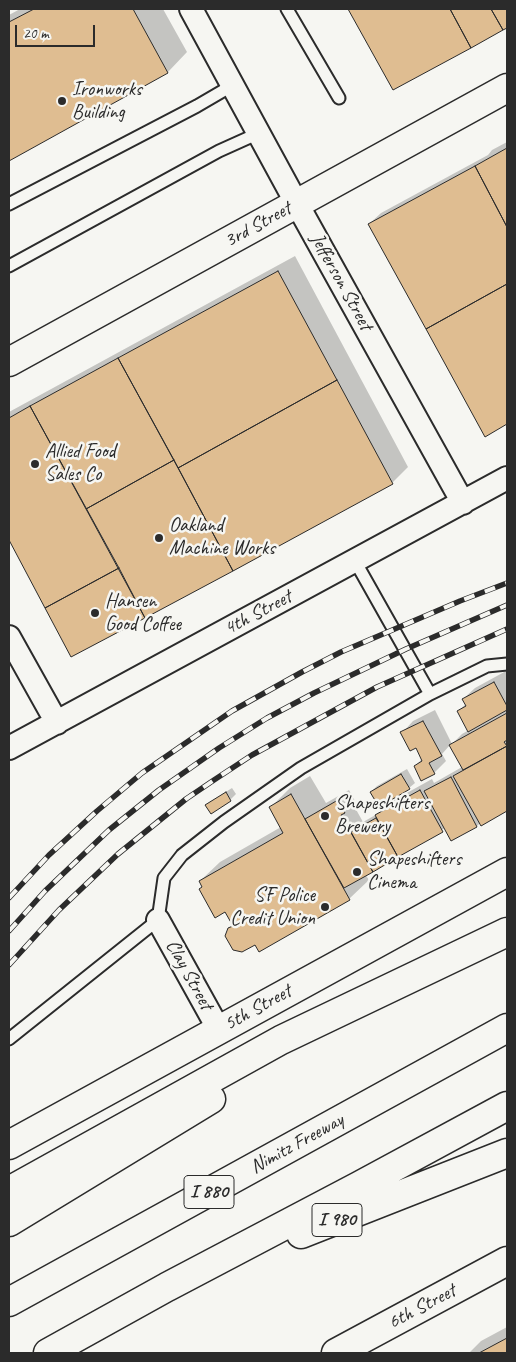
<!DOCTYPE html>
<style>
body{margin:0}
#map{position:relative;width:516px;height:1362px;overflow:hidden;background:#f6f6f2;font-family:Caveat,sans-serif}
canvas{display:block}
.frame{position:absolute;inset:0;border:10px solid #2b2b2b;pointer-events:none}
.scale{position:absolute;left:15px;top:25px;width:80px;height:22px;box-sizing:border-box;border:2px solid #2b2b2b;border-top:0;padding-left:6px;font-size:15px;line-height:18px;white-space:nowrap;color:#2b2b2b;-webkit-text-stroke:4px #f6f6f2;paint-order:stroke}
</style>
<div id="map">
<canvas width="516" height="1362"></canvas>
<div class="frame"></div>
<div class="scale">20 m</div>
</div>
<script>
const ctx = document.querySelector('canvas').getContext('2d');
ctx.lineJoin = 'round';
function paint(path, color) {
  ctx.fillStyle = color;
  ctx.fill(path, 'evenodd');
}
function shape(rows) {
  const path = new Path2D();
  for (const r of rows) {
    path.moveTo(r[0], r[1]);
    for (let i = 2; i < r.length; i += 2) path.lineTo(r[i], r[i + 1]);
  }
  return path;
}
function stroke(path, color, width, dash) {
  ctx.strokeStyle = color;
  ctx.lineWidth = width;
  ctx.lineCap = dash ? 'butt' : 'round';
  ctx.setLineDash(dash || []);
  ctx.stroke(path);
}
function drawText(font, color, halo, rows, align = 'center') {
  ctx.font = font + ' Caveat,sans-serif';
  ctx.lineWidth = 5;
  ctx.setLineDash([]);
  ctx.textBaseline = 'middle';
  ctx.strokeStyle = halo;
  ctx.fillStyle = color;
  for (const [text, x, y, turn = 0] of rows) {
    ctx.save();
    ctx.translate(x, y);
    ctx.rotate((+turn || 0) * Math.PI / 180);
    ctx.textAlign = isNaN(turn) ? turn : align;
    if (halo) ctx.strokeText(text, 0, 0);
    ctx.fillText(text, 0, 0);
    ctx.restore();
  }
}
paint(shape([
 [20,9,163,9,187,52,168,72,9,159,9,15],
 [349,9,507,9,507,27,393,88],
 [507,142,507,423,485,435,369,224,381,213,488,155,492,150],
 [295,256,408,467,392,483,72,655,9,538,9,412],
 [506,671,507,674,507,810,481,824,480,823,477,826,451,840,445,828,365,874,369,880,349,899,255,943,229,929,234,924,226,910,203,886,200,881,220,862,281,827,271,807,290,788,310,776,326,803,349,790,355,801,353,804,363,822,379,813,387,804,432,779,434,783,462,767,450,745,442,754,446,761,434,773,422,779,415,766,422,759,416,747,402,733,413,721,435,710,452,744,462,734,469,730,458,711,466,704,463,699,475,688],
 [407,769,415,783,409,788,371,792,377,786],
 [232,788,236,794,230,800,207,806,213,800],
 [507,1327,507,1353,469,1353,481,1341]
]), '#0003');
const building = shape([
 [34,9,133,9,168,73,9,161,9,22,34,9],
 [348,9,450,9,471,48,393,90,348,9],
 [450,9,491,9,503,30,471,48,450,9],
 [491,9,507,9,507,28,503,30,491,9],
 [507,148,507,227,475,166,507,148],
 [475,166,507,227,507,284,426,329,368,224,475,166],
 [278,271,337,380,178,468,118,358,278,271],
 [507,284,507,424,485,437,426,329,507,284],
 [118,358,174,460,86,509,30,406,118,358],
 [337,380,393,484,233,571,178,468,337,380],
 [30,406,119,568,45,608,9,540,9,418,30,406],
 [174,460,233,571,145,618,86,509,174,460],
 [119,568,145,618,71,657,45,608,119,568],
 [494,682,507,706,507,710,468,732,457,711,466,706,462,699,494,682],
 [507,713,507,740,504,742,507,746,463,770,449,745,507,713],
 [423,721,442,756,429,763,435,774,421,781,414,766,422,761,416,748,410,751,400,732,423,721],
 [507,746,507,811,481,826,453,776,507,746],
 [401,774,410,789,379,807,370,792,401,774],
 [451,777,477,827,451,841,424,791,451,777],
 [420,790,443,832,398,857,375,815,420,790],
 [226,792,231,801,211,814,205,805,226,792],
 [291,794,350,900,259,952,255,945,242,952,233,950,225,936,228,928,233,926,225,912,215,918,199,889,202,887,199,881,283,833,269,807,291,794],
 [338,800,345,813,341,815,373,872,344,888,305,819,338,800],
 [376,818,398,857,373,872,351,832,376,818],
 [507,1338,507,1353,479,1353,507,1338]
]);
paint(building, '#dfbd91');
stroke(building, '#2b2b2b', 1);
const service = shape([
 [287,9,339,98],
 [9,204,197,106,233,85],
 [9,266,219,151,259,133],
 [430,694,487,666,507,664],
 [9,1039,158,920,164,878,182,855,224,822,301,768,430,694,355,561]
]);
const minor = shape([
 [191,9,297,204,463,503],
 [9,637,57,723],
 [9,748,507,478],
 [158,920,219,1030]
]);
const tertiary = shape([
 [9,362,507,88],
 [336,1353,507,1261]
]);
const primary = shape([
 [9,1145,507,872]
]);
const motorway = shape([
 [9,1191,281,1040,507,932],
 [9,1222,211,1099],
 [301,1234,507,1153],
 [9,1302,507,1028],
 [48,1353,167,1287,359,1186,507,1106]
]);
stroke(service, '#2b2b2b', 15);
stroke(minor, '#2b2b2b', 26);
stroke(tertiary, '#2b2b2b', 31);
stroke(primary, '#2b2b2b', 31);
stroke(motorway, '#2b2b2b', 31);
stroke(service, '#f6f6f2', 11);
stroke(minor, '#f6f6f2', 22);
stroke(tertiary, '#f6f6f2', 28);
stroke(primary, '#f6f6f2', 28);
stroke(motorway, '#f6f6f2', 28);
const rail = shape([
 [9,898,49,855,97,811,142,773,232,711,302,672,341,652,460,601,507,583],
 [9,931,45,891,109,830,159,790,219,748,267,718,314,693,406,649,507,605],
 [9,965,59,910,118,854,186,799,214,780,252,755,377,687,507,629]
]);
stroke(rail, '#2b2b2b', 5.5);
stroke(rail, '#f6f6f2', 4, [11]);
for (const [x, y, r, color] of [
 [62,101,5,"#2b2b2b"],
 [35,464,5,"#2b2b2b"],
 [159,538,5,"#2b2b2b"],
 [95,613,5,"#2b2b2b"],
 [325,816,5,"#2b2b2b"],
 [357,872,5,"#2b2b2b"],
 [325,907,5,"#2b2b2b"]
]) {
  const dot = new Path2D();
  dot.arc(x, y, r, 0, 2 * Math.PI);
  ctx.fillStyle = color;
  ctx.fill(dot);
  stroke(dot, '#f6f6f2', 2);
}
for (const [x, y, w] of [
 [209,1192,50],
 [337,1220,50]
]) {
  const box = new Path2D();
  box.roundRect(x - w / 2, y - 16.5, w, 33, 4);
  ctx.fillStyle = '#f6f6f2';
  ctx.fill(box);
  stroke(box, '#2b2b2b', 1);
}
drawText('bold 19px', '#2b2b2b', null, [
 ["I 880",209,1192],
 ["I 980",337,1220]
]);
drawText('20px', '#2b2b2b', '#f6f6f2', [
 ["Ironworks",72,90],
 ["Building",72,113],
 ["Allied Food",45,452],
 ["Sales Co",45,475],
 ["Oakland",169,526],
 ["Machine Works",169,549],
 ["Hansen",105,602],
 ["Good Coffee",105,625],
 ["Shapeshifters",335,804],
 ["Brewery",335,827],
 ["Shapeshifters",367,860],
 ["Cinema",367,883],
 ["SF Police",315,896,"right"],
 ["Credit Union",315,919,"right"]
], 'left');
drawText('20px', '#2b2b2b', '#f6f6f2', [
 ["3rd Street",258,225,-29],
 ["Jefferson Street",341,282,61],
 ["4th Street",258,613,-28],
 ["Clay Street",189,975,61],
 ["5th Street",258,1008,-29],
 ["Nimitz Freeway",297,1144,-29],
 ["6th Street",422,1307,-28]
]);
</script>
